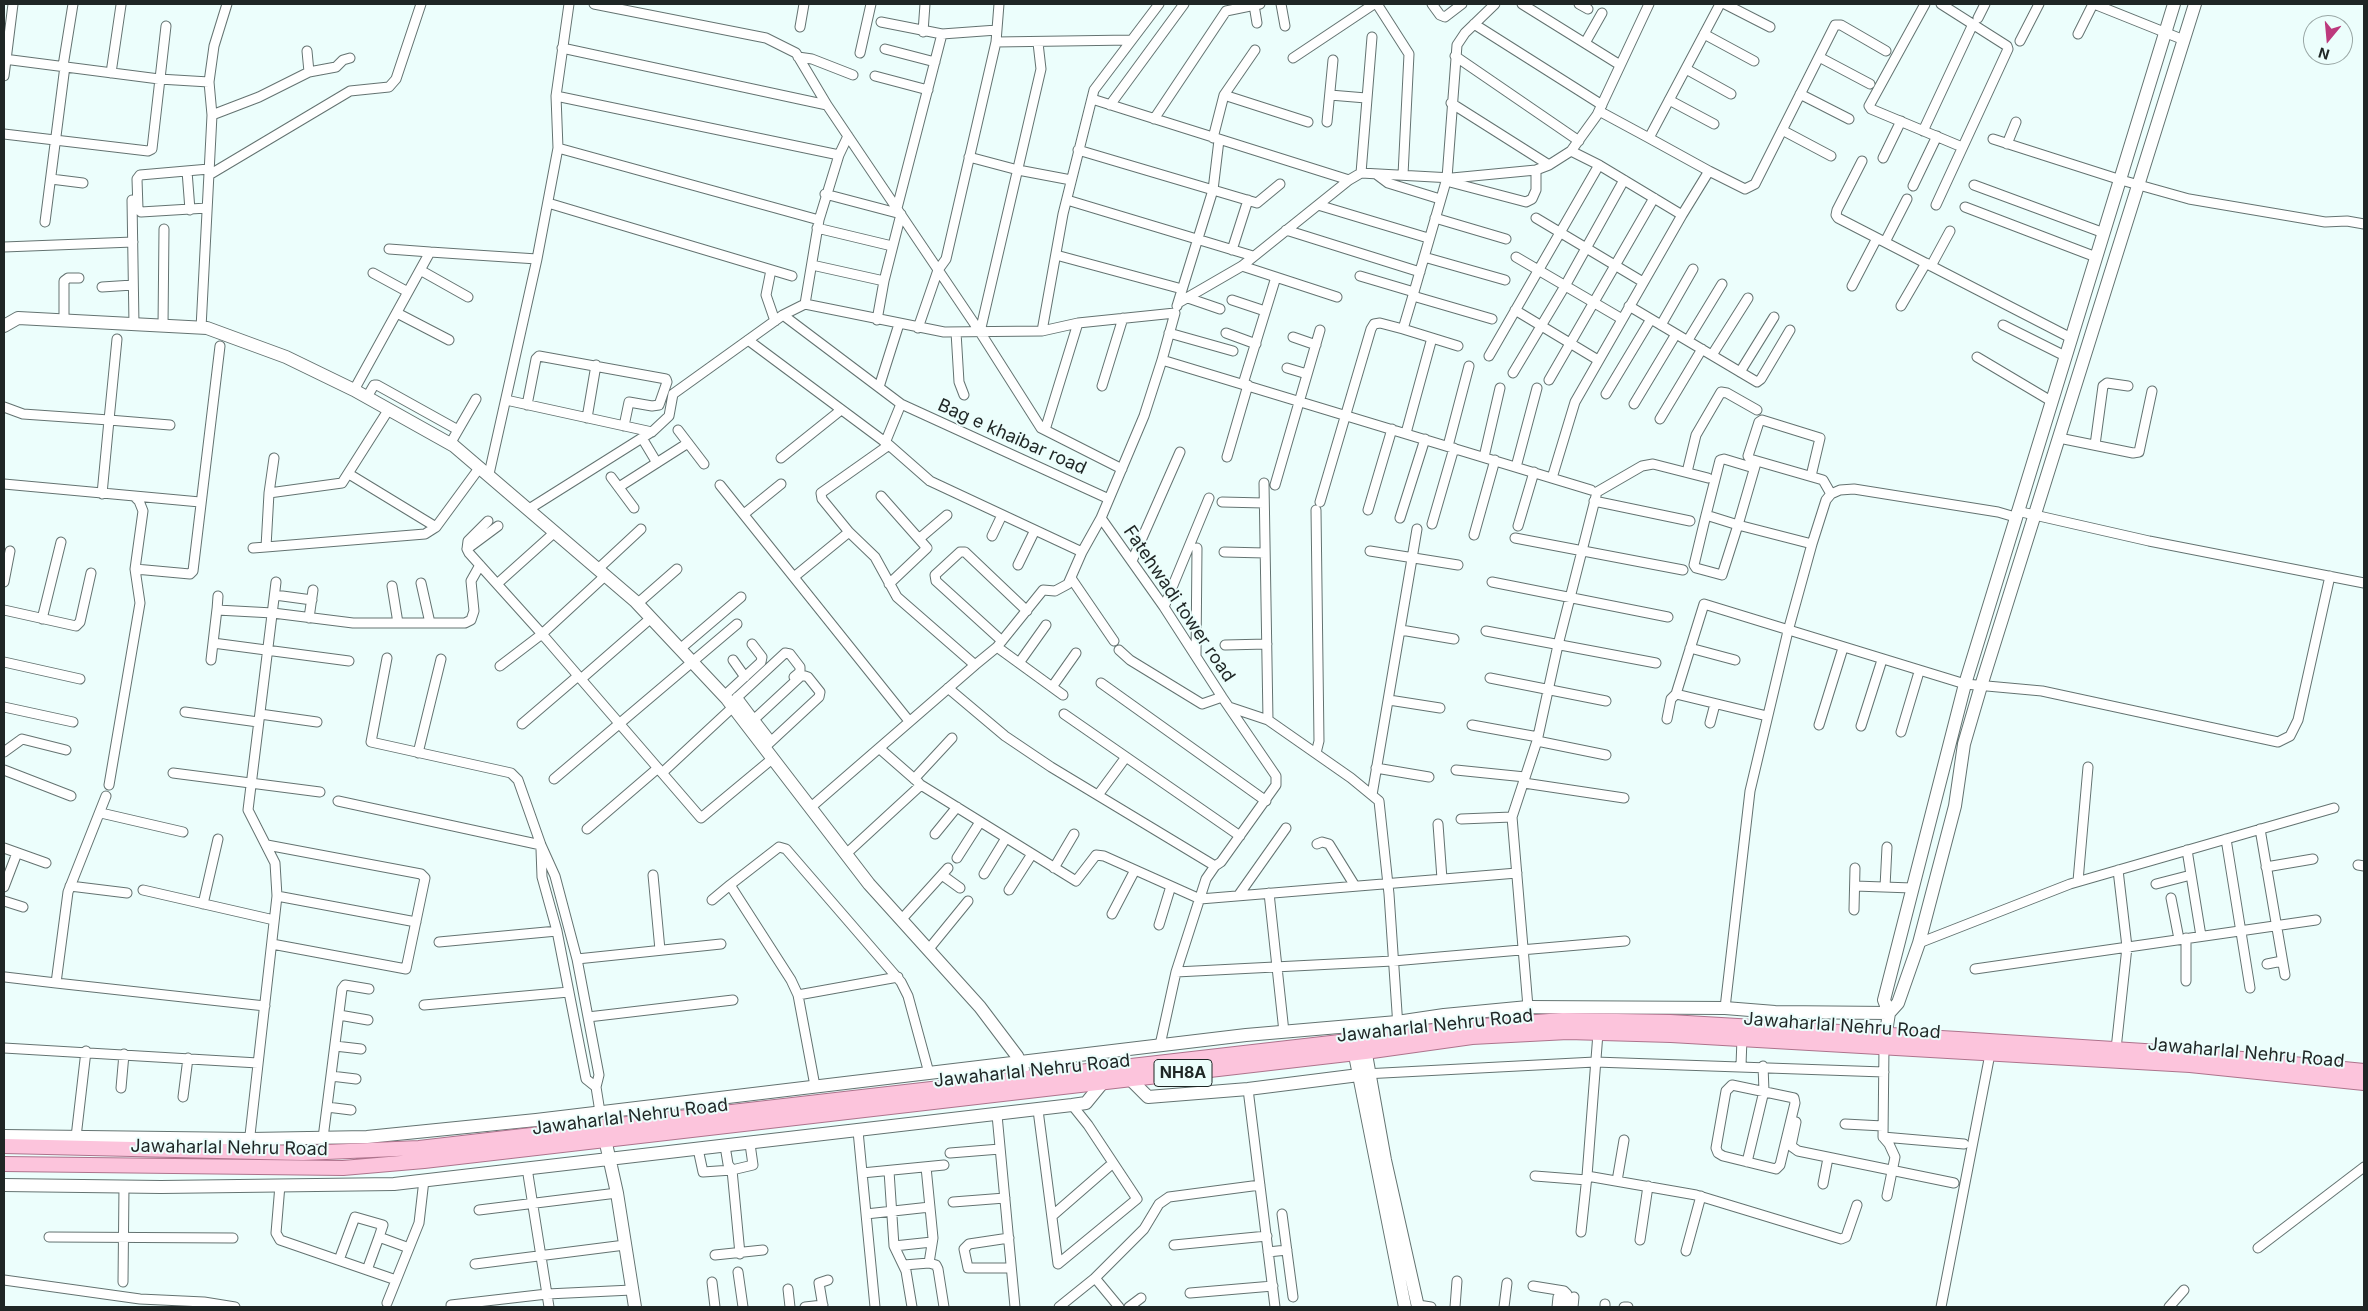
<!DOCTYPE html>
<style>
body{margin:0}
#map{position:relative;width:2368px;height:1311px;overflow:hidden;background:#ecfefc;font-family:Inter,sans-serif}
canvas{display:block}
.frame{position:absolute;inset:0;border:5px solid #1f2625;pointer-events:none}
.north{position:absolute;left:2303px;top:15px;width:50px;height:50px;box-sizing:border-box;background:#ecfefc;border:1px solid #9aa8a6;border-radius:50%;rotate:197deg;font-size:14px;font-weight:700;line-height:20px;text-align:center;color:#1f2625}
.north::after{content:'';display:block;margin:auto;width:18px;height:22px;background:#bd397d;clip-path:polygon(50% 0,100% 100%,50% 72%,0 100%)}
</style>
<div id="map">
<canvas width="2368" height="1311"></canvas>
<div class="frame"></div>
<div class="north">N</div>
</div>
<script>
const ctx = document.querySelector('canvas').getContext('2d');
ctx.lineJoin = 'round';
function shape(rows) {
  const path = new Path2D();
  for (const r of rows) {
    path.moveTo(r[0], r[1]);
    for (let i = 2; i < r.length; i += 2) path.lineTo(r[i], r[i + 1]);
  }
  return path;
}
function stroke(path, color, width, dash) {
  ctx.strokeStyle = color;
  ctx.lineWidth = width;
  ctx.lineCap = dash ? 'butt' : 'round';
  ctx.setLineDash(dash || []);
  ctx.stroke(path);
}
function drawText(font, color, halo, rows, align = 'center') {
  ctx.font = font + ' Inter,sans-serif';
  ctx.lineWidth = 4;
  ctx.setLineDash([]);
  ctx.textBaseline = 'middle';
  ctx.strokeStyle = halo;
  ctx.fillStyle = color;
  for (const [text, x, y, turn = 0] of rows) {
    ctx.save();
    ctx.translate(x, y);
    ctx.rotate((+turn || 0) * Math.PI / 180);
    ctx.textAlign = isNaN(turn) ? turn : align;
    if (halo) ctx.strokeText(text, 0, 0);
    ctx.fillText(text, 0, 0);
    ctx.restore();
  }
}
const street = shape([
 [594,4,766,38,796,53,827,105,980,332],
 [1281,4,1285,26],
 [1377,4,1409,54,1403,175],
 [1432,4,1440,15,1445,17,1462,4],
 [1522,4,1620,65],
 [1579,4,1588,9],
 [1725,4,1770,27],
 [1925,4,1869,106,1871,109,1962,147],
 [2094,4,2184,40],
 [1254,5,1257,23],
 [1978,18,1985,4],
 [881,22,942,34,997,30],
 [1474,24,1602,105],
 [800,27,804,4],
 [923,32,925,4],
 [1704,34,1754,61],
 [2078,34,2093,4],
 [2020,41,2039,4],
 [996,42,1131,40],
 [1038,43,1041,69,980,332,1041,428,1122,469],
 [1585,43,1602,13],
 [562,48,827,105],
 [885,49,935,62],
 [1255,50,1224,95,1308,122],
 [307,51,309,72],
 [860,53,871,4],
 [1455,56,1579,141],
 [798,57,812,59,853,75],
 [1819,57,1870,84],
 [1293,58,1374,4],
 [4,59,159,79,209,82],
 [63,66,73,4],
 [1686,69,1731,94],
 [111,73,121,5],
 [4,76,13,4],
 [875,76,928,90],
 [1800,94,1849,119],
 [1330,95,1366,98],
 [556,96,839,155,819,220,805,304,944,332,1042,331,1078,323,1175,313,1162,360,1591,490],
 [1092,99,1349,180],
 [1669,100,1714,124],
 [1451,103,1549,165],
 [1110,105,1184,4],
 [1599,111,1649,138],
 [212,115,259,97,309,72,336,67,343,60,350,58],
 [1154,119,1226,11,1260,4],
 [1327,122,1333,60],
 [1782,130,1831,156],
 [1923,131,1973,24],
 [4,134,148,151,152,149,166,26],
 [1213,138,1224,95],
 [1993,139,2121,180,2189,199,2325,222,2347,221,2364,224],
 [2007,144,2016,122],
 [558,148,819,220],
 [1078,150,1257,203,1280,184],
 [1571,151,1599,165,1682,215],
 [839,155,848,136],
 [969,157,1018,170,1071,180],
 [1883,158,1901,121],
 [1862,161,1837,210,1836,215,1838,218,2071,338],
 [187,171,190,210],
 [1709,171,1649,138,1720,4],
 [1361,173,1452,178,1536,170,1549,165,1571,151,1597,115,1649,4],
 [1376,174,1388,183,1440,199],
 [209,175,350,91,389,87,396,79,421,4],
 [51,179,83,183],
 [1446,181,1526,202,1532,199,1536,190,1536,170],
 [1974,185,2104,233],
 [1913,186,1937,136],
 [825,194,901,214,884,281,877,320],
 [132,200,134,325],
 [1067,200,1253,256],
 [548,203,792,276],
 [1318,205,1428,238],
 [1936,205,2008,49,2007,46,1941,4],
 [1965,207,2096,257],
 [207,208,141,212,138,209,137,179,140,175,209,169],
 [897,208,942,34],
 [1435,218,1506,239],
 [1536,218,1643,282],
 [45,222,65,66],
 [817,228,892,246],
 [1286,230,1420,272],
 [1885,242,1907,199],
 [4,247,133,242],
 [389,249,430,252],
 [1232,250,1248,200],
 [1056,255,1182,289],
 [1424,257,1505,280],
 [1516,257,1622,319],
 [812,265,884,281],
 [1242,266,1337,297],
 [1931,266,1950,231],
 [420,270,468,297],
 [771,270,766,295,775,321],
 [373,273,408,292],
 [1360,276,1414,292],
 [1852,286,1877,238],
 [102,287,133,285],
 [1413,296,1492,319],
 [1188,298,1220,309],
 [1232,300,1265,311],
 [1178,303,1242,266,1349,180,1361,173,1372,37],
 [1177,306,1213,190,1219,140],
 [1629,306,1757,382,1761,379,1790,330],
 [1901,306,1926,263],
 [1515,310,1598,360],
 [397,313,449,340],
 [783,315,901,404,1109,499],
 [64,321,64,281,68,278,79,278],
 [1661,325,1693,269],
 [2003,325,2065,356],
 [163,326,164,229],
 [201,328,212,115,209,82,214,46,227,4],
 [918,328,938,270,946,259,996,42,999,4],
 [1403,329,1458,346],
 [1042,331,1063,214,1094,90,1159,4],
 [956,332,959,382,964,395],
 [1169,333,1233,351],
 [1226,333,1256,344],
 [1293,337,1316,345],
 [748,340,889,445],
 [1688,340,1722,284],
 [1712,355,1748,298],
 [1489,356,1599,165],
 [1977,357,2051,401],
 [1287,368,1307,374],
 [1740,372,1774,317],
 [1513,373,1565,286,1624,180],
 [1549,380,1654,198],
 [1243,384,1276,277],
 [1102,386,1123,318],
 [879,387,899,324],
 [354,390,430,252,537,259],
 [1606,394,1651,319],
 [367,397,374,385,377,385,458,430],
 [506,400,652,432],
 [1634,404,1676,334],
 [527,405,536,359,539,356,666,379,667,382,659,405,652,406,629,402,624,426],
 [4,407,23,414,109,420,117,339],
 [389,409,342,483,269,493,266,547,425,534,436,527],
 [587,418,596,365],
 [1660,419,1702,349],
 [678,430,704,464],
 [1045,430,1078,323],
 [1406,433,1432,338],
 [642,438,657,463],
 [2059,438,2133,453,2139,452,2152,391],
 [885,443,901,404],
 [450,444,476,399],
 [2095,445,2103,386,2107,383,2128,386],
 [1448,446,1469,366],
 [1227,457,1248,385],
 [1484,457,1500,388],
 [781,458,841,410],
 [1756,463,1738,525,1812,544],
 [1516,467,1537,388],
 [1687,472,1696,435,1721,392,1727,393,1757,410],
 [349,474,436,527,480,467],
 [489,474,537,259,558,148,556,96,569,4],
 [611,477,634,508],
 [1552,478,1575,402,1682,215,1709,171,1745,189,1755,184,1835,25,1841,25,1886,51],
 [1264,483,1268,720],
 [4,484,200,502],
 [720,485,909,721],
 [1275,485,1320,330],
 [619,487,688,443],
 [269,493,274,458],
 [102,494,109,420,170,425],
 [1831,494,1840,490,1854,489,1998,512,2015,517],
 [881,496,927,548,889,584],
 [1594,501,1690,521],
 [1222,502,1264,503],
 [1320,502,1371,329,1374,324,1380,323,1403,329,1414,292,1447,178,1457,45,1465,33,1495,4],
 [529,509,653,431,669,416,673,394,783,315,805,304],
 [1368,510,1392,429],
 [2017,511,2149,541,2364,583],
 [744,514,781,484],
 [1706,515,1694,565,1696,568,1722,575,1738,525,1706,515,1720,460,1724,459,1754,468],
 [1400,518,1425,439],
 [1432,524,1454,448],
 [498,526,467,549,469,553,542,634,606,575],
 [1518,526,1534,472],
 [1474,535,1495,460],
 [992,536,1002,515],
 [920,538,947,515],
 [1515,538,1683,570],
 [253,548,266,547],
 [467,549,468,541,488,521],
 [1370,551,1458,565],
 [1224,552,1265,553],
 [1132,561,1180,452],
 [1018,565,1035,530],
 [135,569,190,574,193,571,220,346],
 [598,569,641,529],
 [794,577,849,532],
 [1071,578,1114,641],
 [4,582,10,551],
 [1492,582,1668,617],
 [421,583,430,623],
 [497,584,555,532],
 [392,586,398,623],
 [275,595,312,600],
 [218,596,217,610,273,613,353,623,465,623,471,620,474,611,471,581,480,565],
 [637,604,677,569],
 [1164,607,1209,498],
 [4,610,76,626,80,622,91,573],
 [309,618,313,590],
 [42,619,61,542],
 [1401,630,1454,639],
 [1486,631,1656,663],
 [1002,641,936,581,935,575,960,552,965,552,1027,611],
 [213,643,349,661],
 [1225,645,1267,644],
 [997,647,1043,590,1055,591,1068,584,1082,552],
 [1690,648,1735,660],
 [680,649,741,597],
 [1119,650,1130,660,1202,704,1222,697],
 [1196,656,1197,548],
 [387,658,371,742,511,773,518,780,541,845,555,876,577,959,599,1075,596,1087,600,1112],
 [211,660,217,609],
 [733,660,745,677],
 [4,662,80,679],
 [1019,663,1046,625],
 [975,665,997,647,1063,695],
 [500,666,542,634,701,818,772,759],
 [1490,678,1606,701],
 [581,679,651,618],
 [1101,683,1266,801],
 [1052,687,1076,653],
 [948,688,1005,736,1051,767,1215,866,1221,862,1276,785,1276,776,1222,697,1164,607,1101,518],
 [724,696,761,662,762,657,752,644],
 [737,697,752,717],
 [1389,700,1440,708],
 [730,704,785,653,790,654,800,667,800,672,794,677],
 [4,707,73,722],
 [1229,707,1268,720,1351,778,1379,801,1389,894,1398,1027],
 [185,712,258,722],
 [260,714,317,722],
 [1064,714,1240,836],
 [1767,716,1676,694,1704,604,1965,684,2042,691,2278,742,2290,736,2298,720,2330,576],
 [754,719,771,741],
 [1667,719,1671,699,1676,694],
 [1710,723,1715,704],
 [522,724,578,676],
 [1472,725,1538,737],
 [1819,725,1843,648],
 [747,726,802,675,808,677,820,692,819,697,764,748],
 [1861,726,1882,660],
 [1901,732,1919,672],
 [1537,741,1606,755],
 [879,748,919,783],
 [4,752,22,739,66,750],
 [418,753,441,659],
 [1316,753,1319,741,1316,510],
 [1376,768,1429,777],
 [4,770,71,796],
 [1456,770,1525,777],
 [173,773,320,792],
 [662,773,733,707],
 [554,779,737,624],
 [914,779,952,738],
 [1524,783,1624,798],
 [109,785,140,603,135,569,143,511,139,501,134,496],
 [1098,795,1126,757],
 [1372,795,1417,529],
 [106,796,68,892,56,983,265,1006],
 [338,801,541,845],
 [810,808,975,665,897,597,875,557,849,532,822,499,821,493,889,445,930,481,1082,552,1101,518,1144,416,1162,360],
 [101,813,183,832],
 [1461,819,1512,817],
 [1438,824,1442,879],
 [587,829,658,768],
 [2260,829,2285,975],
 [935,834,957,807],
 [2226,839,2250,988],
 [1317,844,1322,842,1329,844,1355,886],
 [267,845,421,874,425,878,406,969,272,944],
 [4,848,46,863],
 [541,849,542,877,557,931,586,1079,596,1087],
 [2187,850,2201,936],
 [846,854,921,785,1076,881,1096,855,1104,856,1200,899,1517,873],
 [957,858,980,822],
 [2358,865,2364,866],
 [2266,867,2313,859],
 [1054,868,1074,834],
 [984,874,1006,838],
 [653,875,660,950],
 [942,875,960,888],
 [2078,881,2088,767],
 [2156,884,2191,875],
 [730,885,779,847,786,849,901,982,908,996,929,1073],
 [70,886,127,893],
 [1855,886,1912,888],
 [4,887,17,853],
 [1885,887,1887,847],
 [143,890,274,920],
 [1009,890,1032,854],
 [1269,893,1284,1032],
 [277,896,416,922],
 [1238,896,1286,828],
 [2171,898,2179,939],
 [712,900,730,885,791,980,798,995,898,977],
 [4,901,23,907],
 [203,904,218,839],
 [1854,910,1855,868],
 [1112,914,1135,870],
 [901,920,948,868],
 [1159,925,1171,886],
 [2186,938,2186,981],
 [439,942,557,931],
 [1919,943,2070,884,2334,808],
 [928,950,968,901],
 [577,959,721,944],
 [2267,964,2282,961],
 [1975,969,2316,920],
 [1176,972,1206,879,1215,866],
 [5,977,56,983],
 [798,995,815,1086],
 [424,1005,569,992],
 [1528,1007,1512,817,1537,741,1558,645,1597,492,1642,466,1653,464,1708,478],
 [1725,1008,1750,791,1788,631,1812,544,1826,500,1831,494,1823,480,1750,459,1748,456,1759,422,1762,420,1820,438,1811,476],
 [339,1015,368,1020],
 [588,1017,733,1000],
 [1598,1033,1587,1176,1696,1195,1841,1239,1846,1237,1857,1205],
 [1160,1045,1176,972,1393,961,1625,941],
 [335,1046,361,1049],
 [1884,1047,1883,1137,1964,1144],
 [4,1048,258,1063],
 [2116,1049,2127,947,2118,870],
 [1741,1065,1742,1039],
 [1364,1074,1595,1062,1884,1072],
 [331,1076,356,1079],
 [1732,1085,1794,1098,1795,1103,1780,1165,1776,1169,1723,1156,1718,1153,1716,1148,1726,1091,1732,1085],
 [121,1088,124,1054],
 [1248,1089,1275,1307],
 [183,1097,188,1058],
 [327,1107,351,1110],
 [1038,1110,1058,1264],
 [997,1115,1015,1307],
 [1796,1122,1791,1146,1798,1151,1954,1183],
 [1845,1124,1883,1126],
 [858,1131,875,1307],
 [76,1137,86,1051],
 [1883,1137,1889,1144,1895,1157,1887,1196],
 [323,1138,342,989,345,985,369,989],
 [249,1144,277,896,275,863,248,810,276,582],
 [725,1146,728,1164,732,1170,740,1254],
 [698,1149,703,1172,732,1170,753,1165,750,1144],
 [950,1153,1000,1149],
 [1747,1162,1764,1091,1763,1066],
 [926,1167,933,1238,929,1263],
 [527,1168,549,1307],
 [889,1171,894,1246,906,1271,912,1307],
 [862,1173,944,1165],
 [1535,1176,1587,1180],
 [1617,1181,1624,1140],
 [1823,1184,1828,1158],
 [280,1185,276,1233,280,1240,396,1280],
 [953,1202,1005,1198],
 [479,1210,617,1193],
 [866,1214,930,1207],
 [1282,1214,1293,1297],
 [1052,1216,1113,1163],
 [1581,1232,1587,1176],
 [49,1237,233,1238],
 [1009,1238,969,1244,964,1249,968,1268,1011,1268],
 [1640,1240,1648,1186],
 [1174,1245,1267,1236],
 [894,1246,932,1242],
 [2258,1248,2364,1167],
 [1686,1251,1701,1196],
 [1268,1252,1287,1250],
 [715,1255,763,1250],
 [339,1260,355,1217,383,1225,379,1237],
 [475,1264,625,1245],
 [1058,1264,1137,1199,1088,1125,1072,1105],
 [904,1265,929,1263,936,1265,938,1269,944,1307],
 [367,1270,379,1237,409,1248],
 [738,1272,743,1307],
 [1095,1278,1119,1307],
 [4,1280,140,1299,204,1302,235,1307],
 [123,1282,124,1186],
 [712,1282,715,1307],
 [1533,1286,1564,1291,1567,1294,1564,1307],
 [788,1289,790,1307],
 [1190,1293,1273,1286],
 [387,1303,419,1223,424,1180],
 [451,1305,547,1294,632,1290],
 [1418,1305,1431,1307],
 [805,1307,823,1305],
 [823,1307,819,1283,828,1280],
 [1059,1307,1095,1278,1144,1229,1159,1204,1169,1197,1260,1185],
 [1129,1307,1141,1298],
 [1455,1307,1457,1281],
 [1504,1307,1507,1283],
 [1557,1307,1558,1297],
 [1573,1307,1574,1297],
 [1605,1307,1605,1304],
 [1624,1307,1628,1307],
 [1941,1307,1990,1054],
 [2169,1307,2184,1290]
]);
const secondary = shape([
 [4,326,18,318,207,328,286,357,354,390,454,446,635,601,727,699,869,884,980,1007,1017,1056,1023,1069],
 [1889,1013,1884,1000,1965,684,2174,4],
 [1364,1043,1385,1160,1418,1307],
 [1353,1045,1405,1307],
 [1884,1045,1889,1013,1898,1003,1919,943,1955,806,1964,744,1981,686,2195,4],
 [1130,1079,1148,1097,1248,1089,1359,1075],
 [603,1130,617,1193,635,1307],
 [4,1136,250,1139,367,1137,536,1120,1246,1035,1397,1022,1444,1015,1528,1007,1725,1008,1775,1012,1889,1013],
 [4,1185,161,1187,394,1184,1072,1105,1086,1103,1104,1081]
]);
const primary = shape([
 [4,1146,303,1153,419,1148,1470,1027,1563,1020,1670,1022,1958,1039,2191,1054,2364,1071],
 [4,1164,343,1168,424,1161,1365,1052,1472,1037,1568,1032,1671,1035,2190,1065,2364,1083]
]);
stroke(street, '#647371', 11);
stroke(secondary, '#647371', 14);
stroke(primary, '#ad738c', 16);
stroke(street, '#fff', 9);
stroke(secondary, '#fff', 12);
stroke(primary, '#fcc4dc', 14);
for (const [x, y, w] of [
 [1183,1073,58]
]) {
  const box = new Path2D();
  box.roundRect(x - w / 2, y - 13.5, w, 27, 4);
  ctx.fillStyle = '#ecfefc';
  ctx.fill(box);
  stroke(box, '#1f2625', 1);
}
drawText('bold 16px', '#1f2625', null, [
 ["NH8A",1183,1073]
]);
drawText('18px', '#1f2625', '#ecfefc', [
 ["Bag e khaibar road",1012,437,24],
 ["Fatehwadi tower road",1179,604,56],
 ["Jawaharlal Nehru Road",1435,1026,-6],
 ["Jawaharlal Nehru Road",1842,1026,4],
 ["Jawaharlal Nehru Road",2246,1053,5],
 ["Jawaharlal Nehru Road",1032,1071,-6],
 ["Jawaharlal Nehru Road",630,1117,-7],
 ["Jawaharlal Nehru Road",229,1148,1]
]);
</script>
